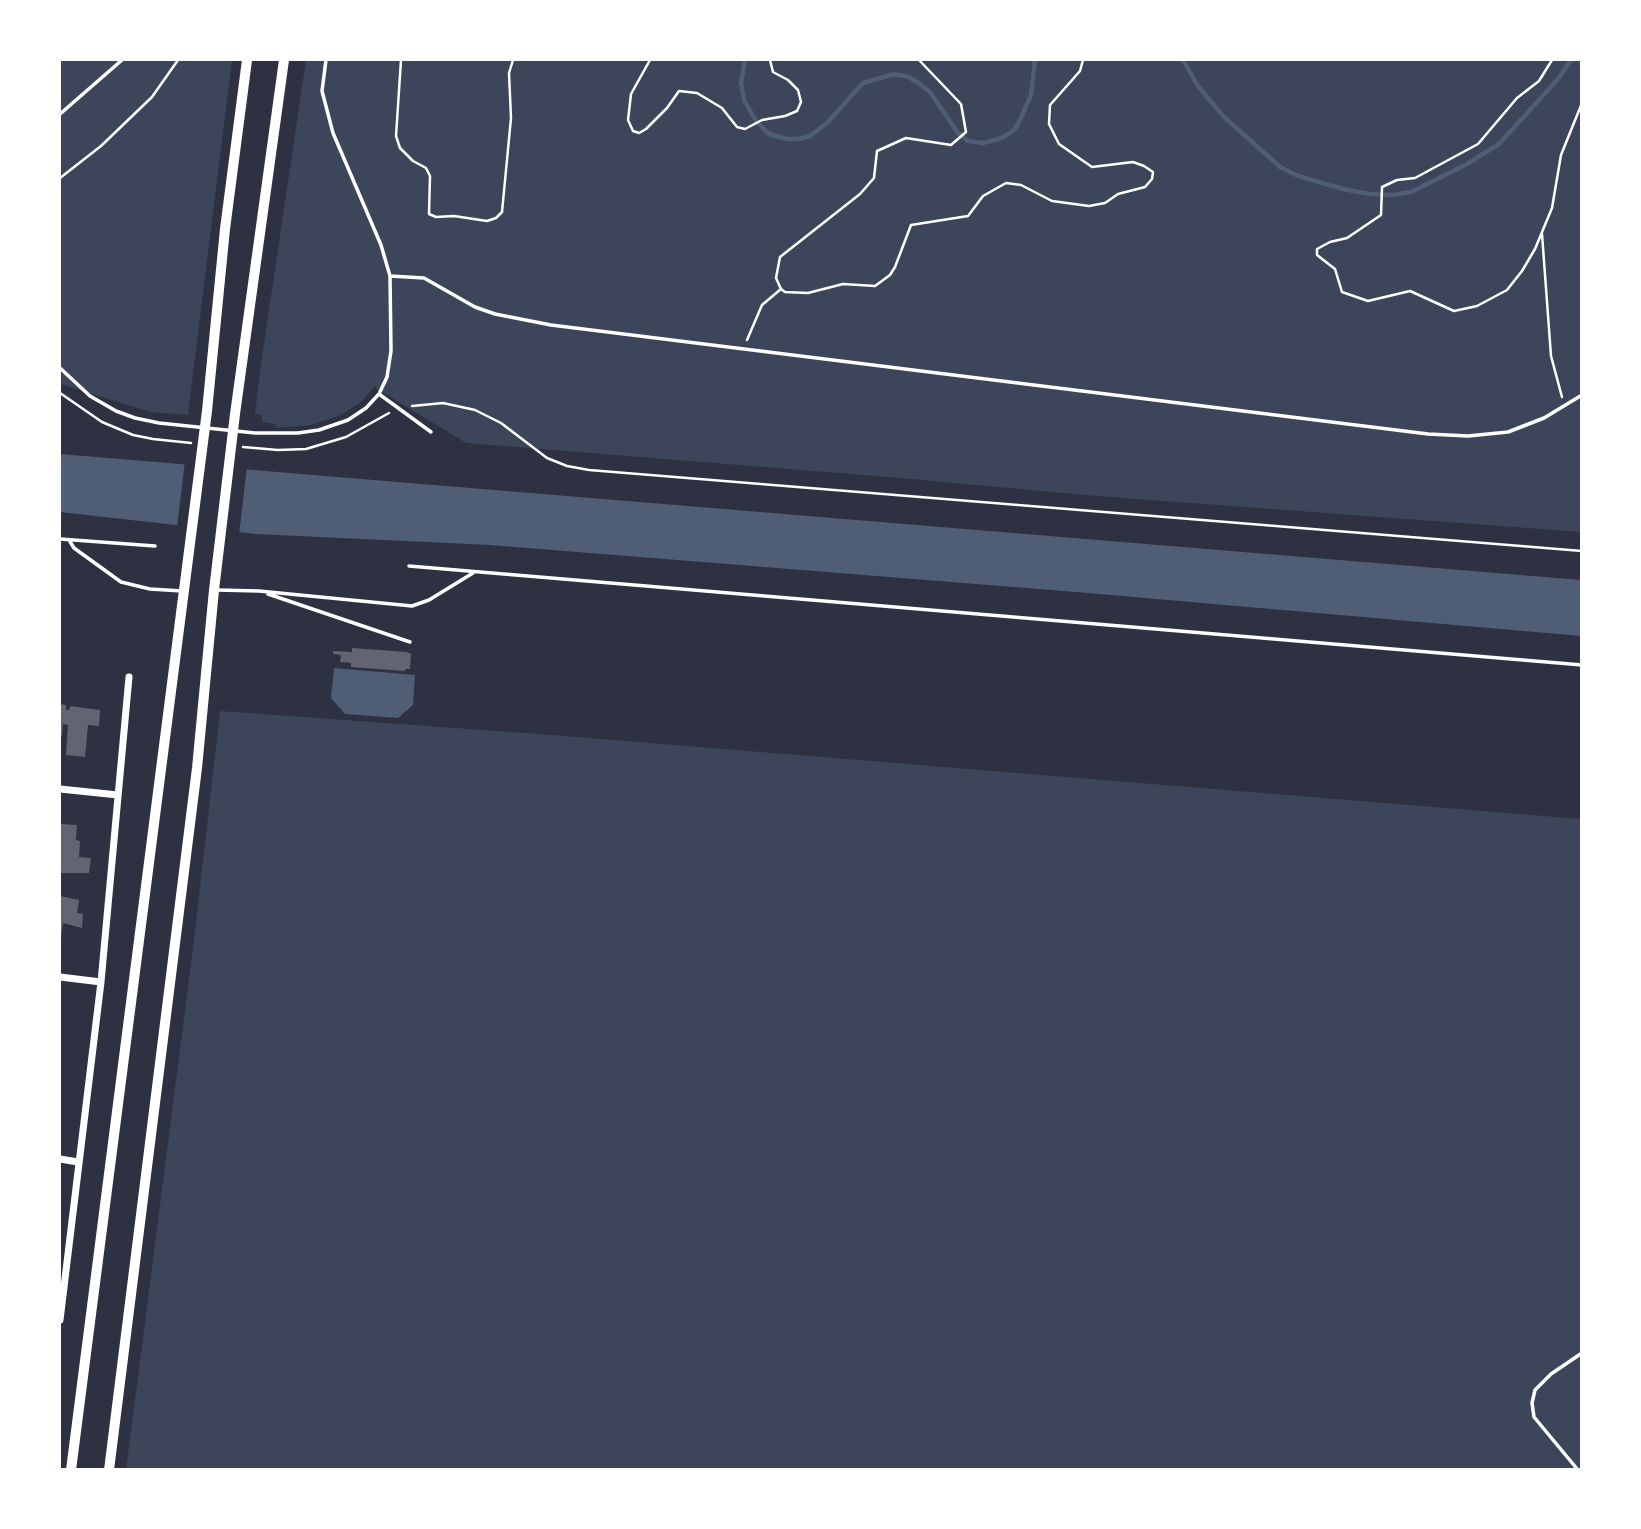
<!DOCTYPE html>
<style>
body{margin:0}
#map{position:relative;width:1641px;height:1529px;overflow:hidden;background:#2d3142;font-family:"DejaVu Sans",sans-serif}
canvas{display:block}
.frame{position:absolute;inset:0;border:61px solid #fff;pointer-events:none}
</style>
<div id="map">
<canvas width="1641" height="1529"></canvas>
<div class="frame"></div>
</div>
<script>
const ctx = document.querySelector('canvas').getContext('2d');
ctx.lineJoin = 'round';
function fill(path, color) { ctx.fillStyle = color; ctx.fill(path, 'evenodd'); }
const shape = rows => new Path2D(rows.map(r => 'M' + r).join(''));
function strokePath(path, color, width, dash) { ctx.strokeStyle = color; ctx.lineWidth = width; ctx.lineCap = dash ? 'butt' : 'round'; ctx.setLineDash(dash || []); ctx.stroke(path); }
const green = shape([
 [60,60,232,60,188,415,151,412,60,384],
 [306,60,1581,60,1581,532,1096,496,900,478,466,443,374,387,362,401,341,415,311,425,277,428,276,424,262,422,262,415,255,414,261,364],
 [220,711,553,735,1581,819,1581,1469,126,1470,194,940]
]);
const water = shape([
 [60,454,1581,580,1581,636,1076,592,490,545,256,534,60,512],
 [334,668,415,675,413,705,398,718,345,714,331,698]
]);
const pier = shape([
 [185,461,247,466,239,535,177,528]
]);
const stream = shape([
 [745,60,741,83,744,100,756,121,769,134,787,139,799,139,810,136,827,123,863,83,894,74,909,77,920,84,930,92,958,133,968,141,983,143,1002,138,1014,130,1019,122,1031,95,1035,60],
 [1183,60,1198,86,1224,117,1280,167,1298,176,1343,189,1370,194,1392,195,1411,192,1467,164,1499,144,1558,79,1571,60]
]);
const building = shape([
 [352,648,407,652,411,654,410,669,405,669,405,671,351,667,351,663,340,662,341,655,333,654,333,651,352,652],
 [60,704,66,705,66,710,69,710,70,706,100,710,99,726,88,725,85,757,66,755,68,725,63,724,62,736,60,735],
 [60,824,77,825,76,840,80,841,79,857,91,858,89,873,60,873],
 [60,896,79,900,77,913,83,914,82,928,63,923,61,938]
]);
const path = shape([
 [401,60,396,136,400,148,413,161,426,168,430,176,429,214,436,217,454,216,487,221,496,218,502,212,511,118,509,73,513,60],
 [650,60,631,94,628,120,633,131,639,133,646,129,667,108,679,91,697,93,722,108,737,127,745,129,762,120,785,116,797,111,801,102,798,90,788,80,773,72,770,60],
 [919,60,961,104,966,132,951,145,906,138,877,151,874,178,860,194,780,257,776,278,781,289,785,292,808,293,843,284,875,286,890,275,895,267,911,225,968,216,983,196,1006,183,1021,185,1052,201,1089,206,1105,203,1118,194,1145,187,1152,179,1153,172,1144,166,1133,162,1092,167,1059,144,1049,124,1050,105,1080,71,1083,60],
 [1552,60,1539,81,1517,98,1478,144,1415,178,1397,180,1382,187,1381,215,1347,238,1330,242,1317,249,1317,255,1335,269,1342,292,1368,301,1410,291,1454,311,1477,306,1507,290,1522,271,1535,249,1552,208,1561,155,1582,103],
 [60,178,101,146,152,97,178,60],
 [1542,234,1551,356,1562,397],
 [747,340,762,305,781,289],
 [60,393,102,422,133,435,153,439,191,443],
 [412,406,443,403,475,410,501,423,547,458,567,466,589,470,1582,551],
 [243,447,278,450,306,449,346,437,389,413]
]);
const service = shape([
 [60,114,122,60],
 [390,276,424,278,475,307,495,314,551,325,1428,434,1468,436,1508,432,1544,418,1582,395],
 [60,368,90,396,116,411,135,418,159,423,255,433,298,433,319,430,348,420,366,408,379,394,387,377,391,351,390,276,381,245,333,133,322,91,326,60],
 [379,394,431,432],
 [60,539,155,546],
 [69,540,74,548,121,582,150,589,182,591],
 [409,566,1582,665],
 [217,590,259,591,412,606,429,600,473,573],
 [268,594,410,642],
 [1582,1108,1582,1175],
 [1578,1470,1534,1417,1532,1403,1535,1390,1551,1374,1582,1353]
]);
const minor = shape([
 [60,789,118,795],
 [60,977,101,982],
 [60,1159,78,1162],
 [60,1320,101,982,129,677]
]);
const secondary = shape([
 [71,1470,207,411,225,229,247,60],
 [109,1470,197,768,214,590,235,414,284,60]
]);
fill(green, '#3c4559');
fill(water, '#4f5d75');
fill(pier, '#2d3142');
strokePath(stream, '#4f5d75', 4.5);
fill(building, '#626471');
strokePath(path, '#fff', 2.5);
strokePath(service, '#fff', 3.5);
strokePath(minor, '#fff', 7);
strokePath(secondary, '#fff', 10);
</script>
